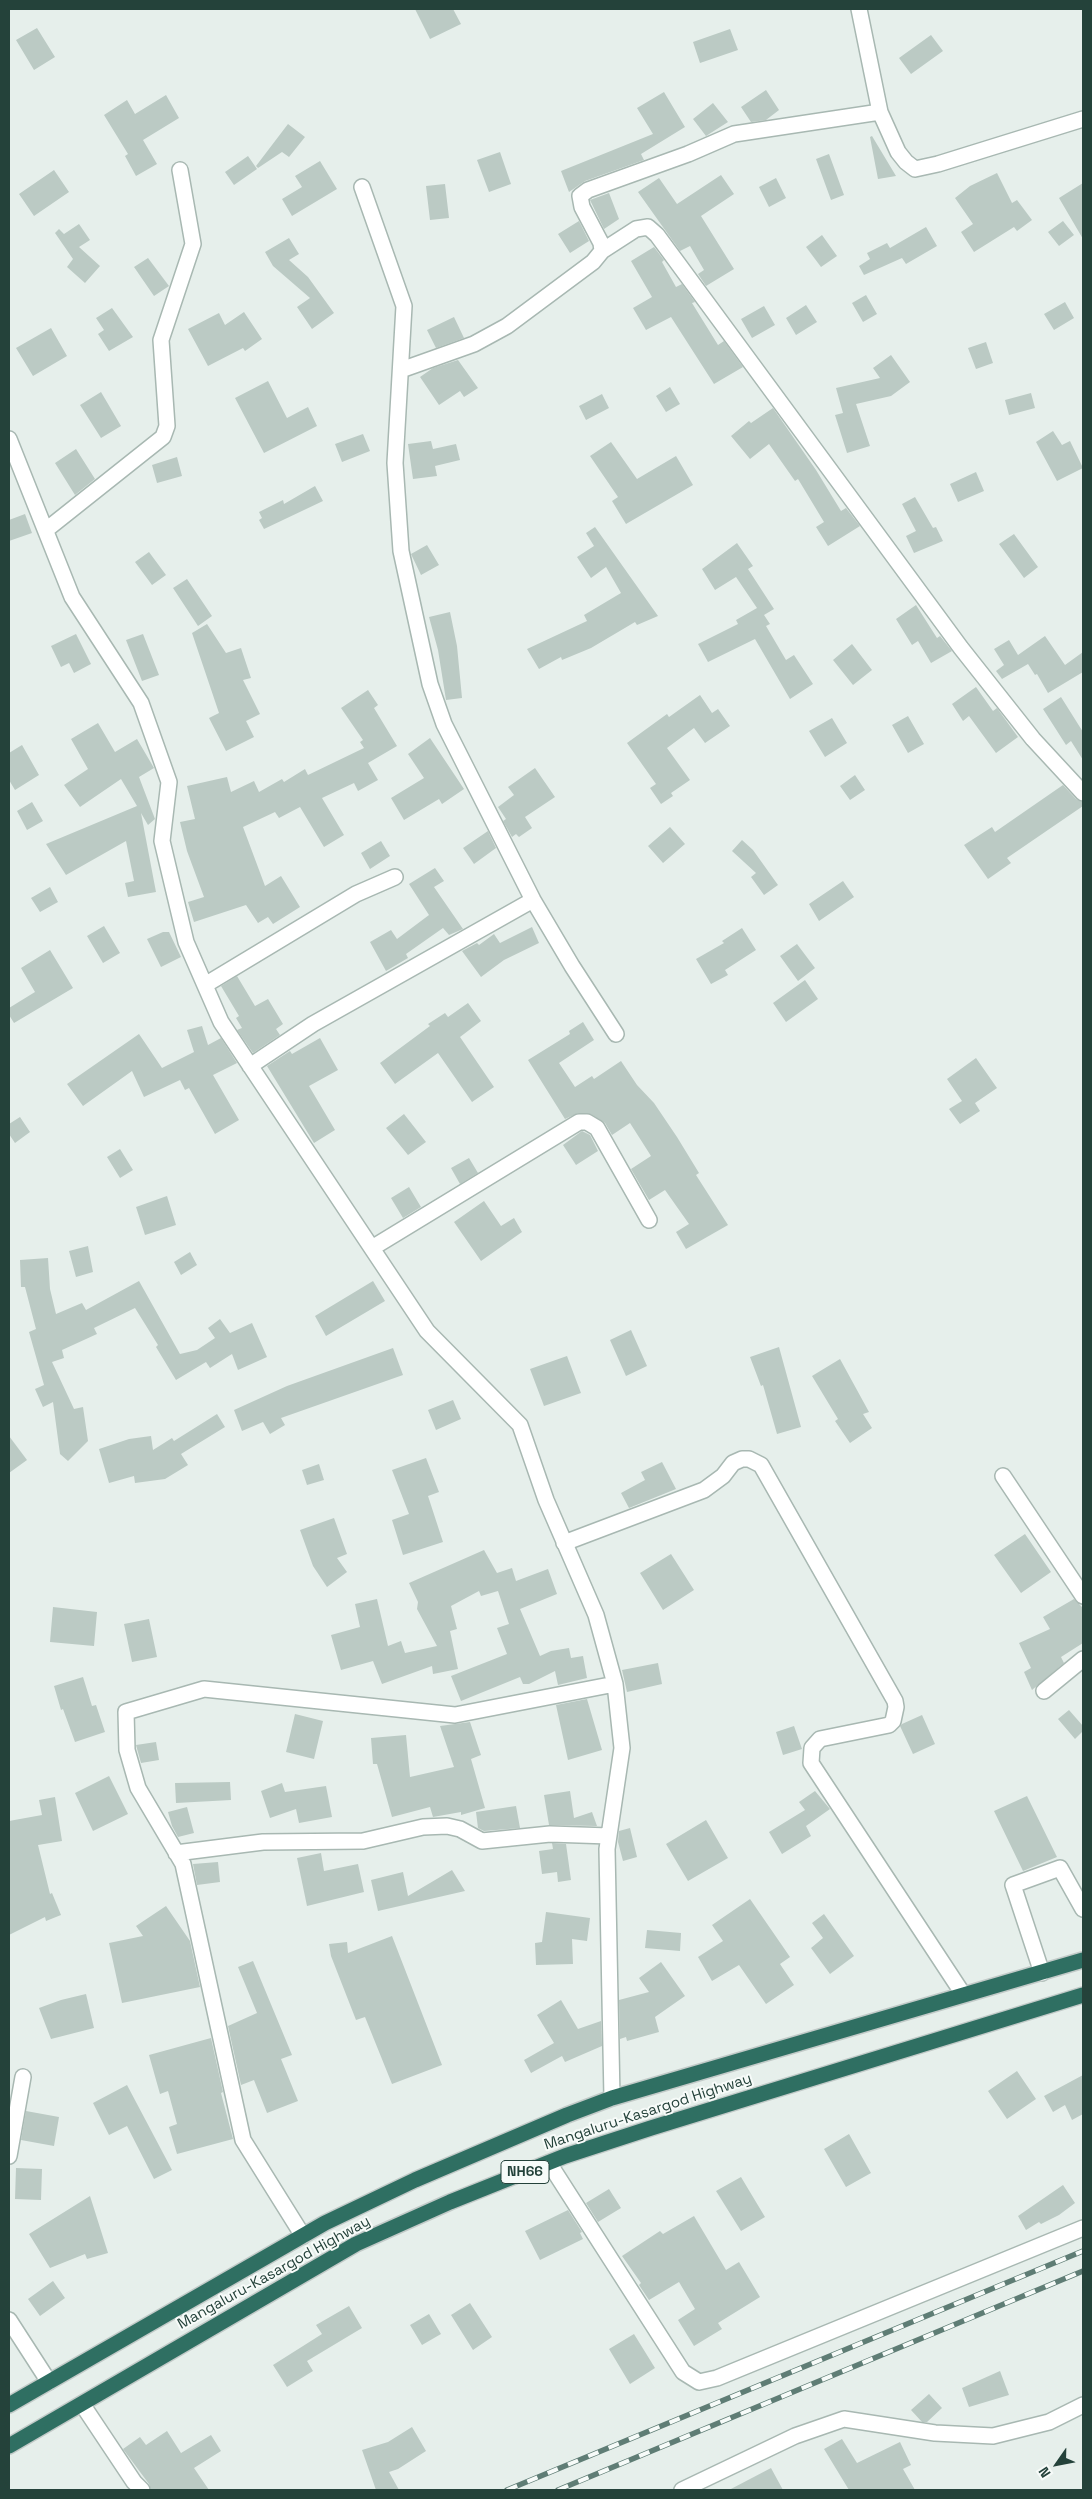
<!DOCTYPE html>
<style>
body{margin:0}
#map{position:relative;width:1092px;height:2499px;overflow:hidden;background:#e6efeb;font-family:"Space Grotesk",sans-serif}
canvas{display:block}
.frame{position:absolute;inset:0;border:10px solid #24423a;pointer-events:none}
.north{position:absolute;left:1032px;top:2439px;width:50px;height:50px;-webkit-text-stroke:4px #f7fbf9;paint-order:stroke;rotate:237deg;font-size:14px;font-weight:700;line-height:20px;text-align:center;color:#24423a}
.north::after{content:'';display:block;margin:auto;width:18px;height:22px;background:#24423a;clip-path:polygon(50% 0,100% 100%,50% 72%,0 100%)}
</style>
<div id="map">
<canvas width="1092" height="2499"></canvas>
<div class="frame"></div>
<div class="north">N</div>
</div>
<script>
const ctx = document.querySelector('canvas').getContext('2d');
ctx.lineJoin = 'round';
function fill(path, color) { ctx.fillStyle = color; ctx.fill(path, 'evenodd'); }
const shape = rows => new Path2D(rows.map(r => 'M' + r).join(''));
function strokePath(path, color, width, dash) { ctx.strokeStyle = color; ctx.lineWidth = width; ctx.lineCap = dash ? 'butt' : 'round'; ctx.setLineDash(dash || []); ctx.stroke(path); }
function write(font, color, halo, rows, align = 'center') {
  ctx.font = font + ' "Space Grotesk",sans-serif'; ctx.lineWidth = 4; ctx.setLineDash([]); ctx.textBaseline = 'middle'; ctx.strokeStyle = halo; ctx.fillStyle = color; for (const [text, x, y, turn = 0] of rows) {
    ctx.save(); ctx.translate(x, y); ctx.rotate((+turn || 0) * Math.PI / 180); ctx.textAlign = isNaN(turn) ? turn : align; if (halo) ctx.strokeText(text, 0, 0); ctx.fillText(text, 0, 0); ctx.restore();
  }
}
const building = shape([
 [415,9,453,9,461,24,430,39],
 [37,28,55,57,34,70,16,40],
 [730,29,738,50,700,63,693,42],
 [931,35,943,51,911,74,899,58],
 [766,90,779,110,766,120,751,122,741,107],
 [664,92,685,127,641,154,644,160,585,181,569,192,561,171,653,134,637,108],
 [166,95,179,118,143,140,157,164,136,176,125,156,128,154,104,115,127,100,135,114],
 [713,103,728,122,706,136,693,119],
 [288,124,305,137,289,157,282,152,258,168,256,166],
 [872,136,896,176,878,179,870,137],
 [500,152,511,184,489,192,477,160],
 [829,154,844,195,831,200,816,159],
 [248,156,257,169,234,185,225,172],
 [320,161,337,189,292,216,282,199,302,187,295,176],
 [54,170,69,192,34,216,19,194],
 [997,173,1012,203,1017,200,1032,220,1017,231,1014,227,974,252,961,232,973,224,955,198,970,186],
 [721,175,734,194,701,216,734,269,706,286,698,274,704,270,690,246,680,251,638,192,659,178,677,204],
 [776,178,786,198,769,207,759,187],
 [1083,183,1083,239,1059,198],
 [445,184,449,218,430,220,426,186],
 [609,193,619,219,604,229,590,200],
 [579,221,589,241,570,253,558,234],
 [1063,221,1074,235,1059,246,1048,232],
 [79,224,90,240,79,247,100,266,85,283,67,267,73,259,55,233,59,229,64,234],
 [926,227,937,246,906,264,902,258,864,275,859,266,870,259,867,253,887,243,890,248],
 [822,235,837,256,821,267,806,247],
 [289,238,299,254,289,260,308,277,334,313,312,329,297,307,310,298,273,266,265,252],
 [654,247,664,260,662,262,676,287,682,284,695,302,692,303,718,345,724,341,743,367,714,384,671,317,646,330,633,308,652,297,631,261],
 [148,258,169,286,154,296,134,267],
 [866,295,877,314,863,322,852,303],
 [1065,302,1074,318,1054,330,1044,314],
 [806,305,817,322,796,335,786,318],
 [764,306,775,325,752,338,741,319],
 [112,308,133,337,109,351,98,334,104,330,96,318],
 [244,312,262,339,245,351,243,348,208,366,188,329,219,313,225,325],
 [454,317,464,338,436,348,427,330],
 [51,328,67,356,33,376,16,348],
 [986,342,993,363,976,369,968,348],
 [891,355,910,382,891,396,856,404,870,446,847,453,835,415,843,413,836,388,880,378,873,368],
 [458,360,478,388,464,397,460,391,439,405,420,377,433,368],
 [268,381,287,418,308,407,317,426,264,453,235,398],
 [670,387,680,404,666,412,656,396],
 [101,392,121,426,101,438,80,405],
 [1031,393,1035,408,1009,415,1005,400],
 [602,394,609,408,586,420,579,406],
 [773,408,816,470,841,511,846,508,860,526,828,546,816,527,824,522,798,479,795,481,769,444,750,459,731,436,749,421,751,423],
 [1053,431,1062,445,1070,441,1083,468,1057,481,1036,442],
 [363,434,370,451,342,462,335,444],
 [431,441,433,449,456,444,460,460,435,466,437,476,413,479,408,444],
 [611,442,637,479,676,456,693,485,626,524,612,501,618,497,590,456],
 [76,449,95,479,75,495,55,463],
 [177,457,182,476,157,483,152,465],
 [976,472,984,491,958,502,950,484],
 [315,486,323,501,264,529,259,520,262,518,259,512,283,500,284,504],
 [915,497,933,528,936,527,943,541,914,553,906,536,916,531,902,504],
 [25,514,32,533,9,541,9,520],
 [595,527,658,616,637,625,635,622,591,648,562,660,561,657,539,669,527,649,587,621,584,615,621,593,606,567,591,578,577,557,594,546,586,533],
 [1014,534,1038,567,1024,578,999,544],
 [737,543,753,566,748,569,774,609,764,615,770,624,766,626,786,660,794,655,813,684,790,699,755,639,708,662,698,644,738,624,736,620,757,608,736,577,715,590,702,569],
 [427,545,439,565,421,575,411,554],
 [149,552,166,575,152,585,135,562],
 [187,579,212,616,198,626,173,588],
 [916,605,937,638,940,636,952,651,931,663,918,641,912,645,896,619],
 [450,612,457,646,462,698,446,700,438,650,429,617],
 [207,624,226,653,241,648,251,678,243,680,260,714,246,721,254,737,226,751,209,718,219,713,192,633],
 [76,634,91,664,74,673,69,663,61,667,51,646],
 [143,634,159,675,142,681,126,640],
 [1045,636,1065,665,1083,652,1083,672,1048,693,1037,674,1035,675,1028,664,1002,679,996,671,1004,665,994,649,1009,640,1018,655],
 [852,644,872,670,853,685,833,660],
 [976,687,993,711,997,708,1018,737,996,753,969,716,963,721,952,704],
 [368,690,378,705,374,708,397,746,368,763,378,780,358,791,354,783,322,798,344,835,324,847,300,807,279,818,275,812,243,827,265,886,281,876,300,907,273,924,268,917,258,923,246,905,194,922,188,902,204,897,187,851,180,822,195,819,187,786,227,777,231,792,254,781,259,792,282,779,284,782,305,769,308,775,364,748,360,742,363,740,341,708],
 [700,695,712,713,718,709,730,726,705,743,694,728,667,748,690,780,671,793,673,796,661,804,650,788,656,784,627,743,667,714,669,717],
 [1061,697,1083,732,1083,760,1071,741,1066,745,1043,709],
 [908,716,924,744,908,753,892,725],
 [832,718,847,743,825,757,809,731],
 [98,723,115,752,137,739,154,768,139,777,155,819,148,825,141,813,156,892,128,897,125,883,134,881,126,841,66,875,46,844,137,806,121,779,80,807,64,785,88,769,71,739],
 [430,738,464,789,442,804,439,799,404,820,391,798,424,778,408,754],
 [22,745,39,775,15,790,9,780,9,753],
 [535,768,555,797,525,817,532,828,519,837,516,834,512,837,503,821,506,819,498,807,514,795,508,787],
 [855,775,865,790,850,800,840,786],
 [1063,785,1076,799,1083,802,1083,806,1007,858,1011,863,988,879,964,845,992,827,995,832],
 [32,802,43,821,27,830,17,811],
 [670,827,685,844,663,863,648,846],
 [488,831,496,848,474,864,463,848],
 [742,840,753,850,778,885,764,895,751,877,756,873,732,851],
 [381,841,390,856,370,869,361,853],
 [435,868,444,881,434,887,463,929,449,935,443,928,406,954,408,958,386,971,370,942,391,930,397,939,429,915,409,884],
 [843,881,854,897,819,921,809,904],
 [50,887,58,902,40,912,31,898],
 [104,926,120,953,103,963,87,936],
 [532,927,539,943,504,960,481,977,462,951,477,943,479,945,494,934,500,943],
 [742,928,756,950,725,970,728,975,711,984,696,959,724,943,722,941],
 [163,932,169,932,181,957,161,967,147,939],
 [797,944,815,968,798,981,780,956],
 [50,950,73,988,14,1023,9,1015,9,1008,35,992,21,968],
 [237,976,255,1006,268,999,283,1024,276,1029,280,1035,253,1053,237,1030,242,1028,236,1018,239,1016,221,986],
 [805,980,818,999,786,1022,773,1003],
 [468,1003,481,1021,460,1037,494,1087,472,1102,438,1053,395,1084,380,1063,430,1026,428,1024,445,1013,448,1017],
 [583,1022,594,1040,559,1063,575,1087,592,1076,594,1079,621,1061,637,1085,654,1103,677,1137,699,1173,696,1175,728,1225,686,1249,676,1232,689,1224,665,1190,649,1200,631,1169,651,1156,630,1123,612,1135,605,1123,591,1114,578,1113,565,1119,528,1060,570,1034,569,1031],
 [202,1026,208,1045,221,1038,237,1063,213,1075,239,1120,215,1134,189,1088,185,1090,180,1080,144,1097,132,1071,83,1106,67,1084,139,1034,162,1068,194,1052,187,1030],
 [320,1038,338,1070,309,1086,335,1130,314,1143,267,1066,290,1051,292,1054],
 [976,1058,997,1088,975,1103,980,1111,960,1124,949,1109,962,1101,947,1079],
 [404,1114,426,1142,408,1155,386,1128],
 [20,1117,30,1132,15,1143,9,1134,9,1124],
 [582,1131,590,1135,598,1151,576,1165,563,1145],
 [120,1149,133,1170,120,1178,107,1157],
 [469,1158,478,1173,460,1184,451,1168],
 [409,1187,421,1207,403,1218,391,1198],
 [167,1196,176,1225,145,1235,136,1207],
 [484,1201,501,1226,514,1218,522,1232,481,1261,454,1222],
 [88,1246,93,1272,76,1277,69,1251],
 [190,1252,197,1265,181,1275,174,1262],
 [48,1258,50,1289,56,1314,82,1303,86,1310,139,1281,180,1354,197,1350,215,1338,208,1328,220,1319,230,1333,252,1323,267,1357,238,1370,232,1354,210,1368,206,1362,176,1380,156,1347,158,1345,135,1308,94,1328,97,1334,62,1350,64,1358,52,1362,74,1409,83,1407,88,1441,68,1461,60,1454,53,1402,43,1407,35,1389,44,1385,29,1332,36,1329,25,1287,21,1287,20,1260],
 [373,1281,385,1301,326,1336,315,1316],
 [631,1330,647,1366,626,1376,610,1340],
 [779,1347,801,1427,777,1434,763,1385,761,1386,750,1357],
 [393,1348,403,1375,281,1418,285,1425,270,1434,263,1422,242,1431,234,1410,287,1386],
 [567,1356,581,1393,544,1406,530,1369],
 [840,1359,869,1412,863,1414,872,1428,850,1443,835,1421,838,1419,812,1376],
 [453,1400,461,1419,436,1430,428,1410],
 [217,1414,225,1427,181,1454,188,1465,165,1479,135,1483,134,1476,109,1483,99,1449,129,1439,151,1436,153,1450,172,1438,174,1441],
 [9,1436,27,1460,9,1473],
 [426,1458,439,1492,428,1496,443,1542,403,1555,392,1520,409,1514,392,1470],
 [662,1462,676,1489,629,1508,621,1493,645,1480,641,1472],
 [319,1464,324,1480,307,1485,302,1470],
 [334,1518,347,1554,337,1558,347,1572,327,1587,313,1566,300,1530],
 [1025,1534,1051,1572,1021,1593,994,1555],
 [484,1550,497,1573,512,1568,516,1581,548,1569,557,1594,520,1609,540,1656,551,1651,569,1648,571,1658,583,1656,587,1678,558,1685,555,1671,529,1684,523,1684,520,1677,461,1701,451,1676,507,1654,497,1628,509,1624,498,1591,481,1596,479,1591,451,1606,457,1629,450,1631,458,1669,433,1674,432,1666,382,1684,373,1661,341,1670,331,1635,360,1627,355,1604,377,1599,388,1646,401,1641,405,1653,437,1646,417,1609,418,1602,409,1583],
 [671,1554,694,1590,663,1610,640,1573],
 [1074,1599,1083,1608,1083,1643,1061,1657,1064,1663,1032,1690,1024,1672,1031,1668,1019,1643,1050,1629,1043,1617],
 [53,1607,97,1612,94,1646,50,1642],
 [149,1619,157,1657,132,1662,124,1624],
 [658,1663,662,1684,627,1692,622,1670],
 [83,1677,92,1706,96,1705,105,1732,75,1742,63,1709,61,1710,54,1686],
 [587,1699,602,1750,568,1760,556,1705],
 [1069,1710,1083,1726,1083,1731,1075,1739,1058,1719],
 [295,1714,323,1721,314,1759,286,1752],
 [922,1715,935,1744,913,1754,900,1726,902,1724],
 [470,1722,481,1755,471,1759,485,1808,461,1815,461,1812,433,1817,430,1807,392,1817,377,1764,373,1764,371,1738,406,1735,410,1777,454,1767,440,1726],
 [794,1726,802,1749,783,1755,776,1732],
 [156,1742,159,1760,141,1763,136,1745],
 [109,1776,128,1814,93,1831,75,1793],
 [230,1782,231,1800,176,1803,175,1783],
 [282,1783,285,1792,326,1786,332,1817,299,1823,296,1809,270,1818,261,1791],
 [570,1791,574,1818,592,1812,597,1826,549,1825,544,1795],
 [815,1791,830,1809,806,1826,811,1836,782,1854,769,1832,805,1810,799,1802],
 [1027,1796,1057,1857,1023,1871,994,1811],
 [55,1797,62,1841,38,1845,50,1894,52,1893,61,1915,46,1921,45,1917,9,1935,9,1821,42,1815,39,1800],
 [516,1806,520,1828,484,1831,478,1828,476,1812],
 [187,1807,194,1833,178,1837,172,1826,168,1812],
 [706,1820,728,1858,688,1881,666,1844],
 [630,1828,637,1857,623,1861,618,1842,619,1831],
 [552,1843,566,1844,571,1880,558,1882,557,1872,542,1874,539,1851,553,1849],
 [321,1853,324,1871,358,1864,364,1892,307,1906,297,1858],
 [218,1862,220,1882,197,1885,193,1864],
 [452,1870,465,1891,378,1911,371,1880,403,1872,408,1896],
 [750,1899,790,1957,780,1964,794,1985,766,2004,739,1965,712,1981,698,1957,723,1941,712,1925],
 [166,1906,190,1941,200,1987,122,2003,109,1943,143,1936,136,1926],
 [546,1912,590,1918,587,1941,572,1939,573,1964,536,1965,535,1943,542,1942],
 [824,1914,854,1956,830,1974,811,1948,823,1938,812,1923],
 [647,1930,681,1933,680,1951,645,1948],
 [392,1936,442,2065,392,2084,365,2017,356,2020,331,1956,329,1944,347,1942,348,1953],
 [253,1961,292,2055,281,2059,298,2101,267,2113,254,2080,241,2085,228,2026,257,2013,238,1967],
 [661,1962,685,1996,655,2017,659,2032,627,2041,626,2037,620,2039,619,2000,649,1992,639,1978],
 [86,1994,94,2028,51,2039,39,2008,61,2000],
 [561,2000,578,2029,601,2021,602,2046,565,2062,562,2056,531,2073,524,2060,554,2043,537,2015],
 [211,2038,223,2092,221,2093,233,2139,177,2154,169,2127,177,2124,168,2091,160,2094,149,2055],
 [1017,2071,1036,2099,1007,2119,988,2091],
 [1083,2075,1083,2114,1072,2120,1065,2105,1053,2112,1044,2096],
 [127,2085,172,2170,154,2179,127,2126,109,2135,93,2103],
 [26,2111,59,2117,54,2146,21,2140],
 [849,2134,871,2173,846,2187,824,2149],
 [16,2168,42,2169,41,2200,15,2199],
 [741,2177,765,2217,741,2231,716,2191],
 [1063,2185,1075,2203,1059,2215,1041,2224,1039,2222,1026,2230,1018,2216],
 [609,2189,621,2208,598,2222,586,2203],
 [90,2196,108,2253,87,2259,85,2254,50,2268,29,2234],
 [568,2210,582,2232,580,2233,583,2239,540,2260,525,2231],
 [694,2216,726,2270,739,2262,760,2297,718,2323,722,2329,694,2346,678,2320,695,2309,679,2282,649,2300,639,2285,641,2283,622,2256,660,2231,663,2234],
 [53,2281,65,2298,40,2316,28,2299],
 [470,2303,492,2337,473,2350,451,2315],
 [349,2306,362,2328,307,2361,313,2371,287,2387,273,2365,322,2334,316,2325],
 [429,2314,441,2334,422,2345,410,2325],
 [634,2334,655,2368,630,2384,609,2349],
 [1000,2371,1009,2395,969,2407,962,2388],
 [929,2394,942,2408,927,2422,922,2422,911,2410],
 [412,2427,426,2451,398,2469,389,2472,399,2490,376,2490,362,2450,388,2442],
 [167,2431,181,2453,211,2435,221,2451,194,2468,209,2490,151,2490,149,2484,123,2449,140,2437,146,2445],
 [842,2439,857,2463,900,2442,911,2465,903,2469,915,2490,849,2490,824,2449],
 [771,2468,783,2490,729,2490]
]);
const minor = shape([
 [859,9,880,112,898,152,906,162,915,169,938,164,1083,119],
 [362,187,404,306,395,463,401,551,430,684,444,724,533,900,572,966,616,1034],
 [602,251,636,229,648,227,657,235,961,648,1033,739,1083,793],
 [401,370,474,344,507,326,593,262,602,251,601,243,582,207,580,196,588,190,688,154,734,134,880,112],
 [9,439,72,597,141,703,169,782,162,841,186,942,221,1022,427,1331,520,1425,546,1500,596,1615,615,1684,622,1748,607,1849,612,2098],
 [46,530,163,437,167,426,161,340,193,244,180,170],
 [205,985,356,894,395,877],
 [250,1066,313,1024,533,900],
 [372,1248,579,1122,587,1122,597,1128,649,1220],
 [1003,1476,1083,1596],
 [564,1543,704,1490,723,1476,733,1463,742,1459,749,1459,761,1465,895,1701,896,1707,893,1721,889,1725,820,1739,812,1748,811,1763,963,1994],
 [1044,1691,1083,1659],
 [176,1853,263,1842,363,1841,423,1827,447,1826,460,1829,482,1841,550,1834,609,1836],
 [1042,1973,1013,1885,1060,1868,1083,1909],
 [9,2156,23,2077],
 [549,2163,683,2372,699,2382,717,2378,1083,2228],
 [303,2236,243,2140,183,1864,138,1788,127,1750,126,1712,204,1689,455,1715,615,1684],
 [9,2320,49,2382],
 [82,2404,134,2482,142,2490],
 [682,2490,795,2436,844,2419,935,2433,993,2436,1049,2422,1083,2405]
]);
const highway = shape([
 [9,2405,325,2223,415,2180,567,2115,612,2098,1083,1960],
 [9,2446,356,2244,450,2202,565,2156,651,2128,1083,1995]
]);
const rail = shape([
 [507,2490,1083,2251],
 [558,2490,1083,2271]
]);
const shields = [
 [525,2172,48]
];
const shieldNames = [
 ["NH66",525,2172]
];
const streetNames = [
 ["Mangaluru-Kasargod Highway",648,2112,-18],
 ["Mangaluru-Kasargod Highway",274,2273,-29]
];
fill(building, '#bbcac4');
strokePath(minor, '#a8b8b2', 18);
strokePath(highway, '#c2cac8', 18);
strokePath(minor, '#fff', 15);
strokePath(highway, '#2f6f62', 15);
strokePath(rail, '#5f7d75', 5.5);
strokePath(rail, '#f7fbf9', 4, [11]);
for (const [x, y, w] of shields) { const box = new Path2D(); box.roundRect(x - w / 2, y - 11.5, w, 23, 4); ctx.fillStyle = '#f7fbf9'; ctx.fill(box); strokePath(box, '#24423a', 1); }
write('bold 14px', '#24423a', null, shieldNames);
write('15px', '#24423a', '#f7fbf9', streetNames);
</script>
